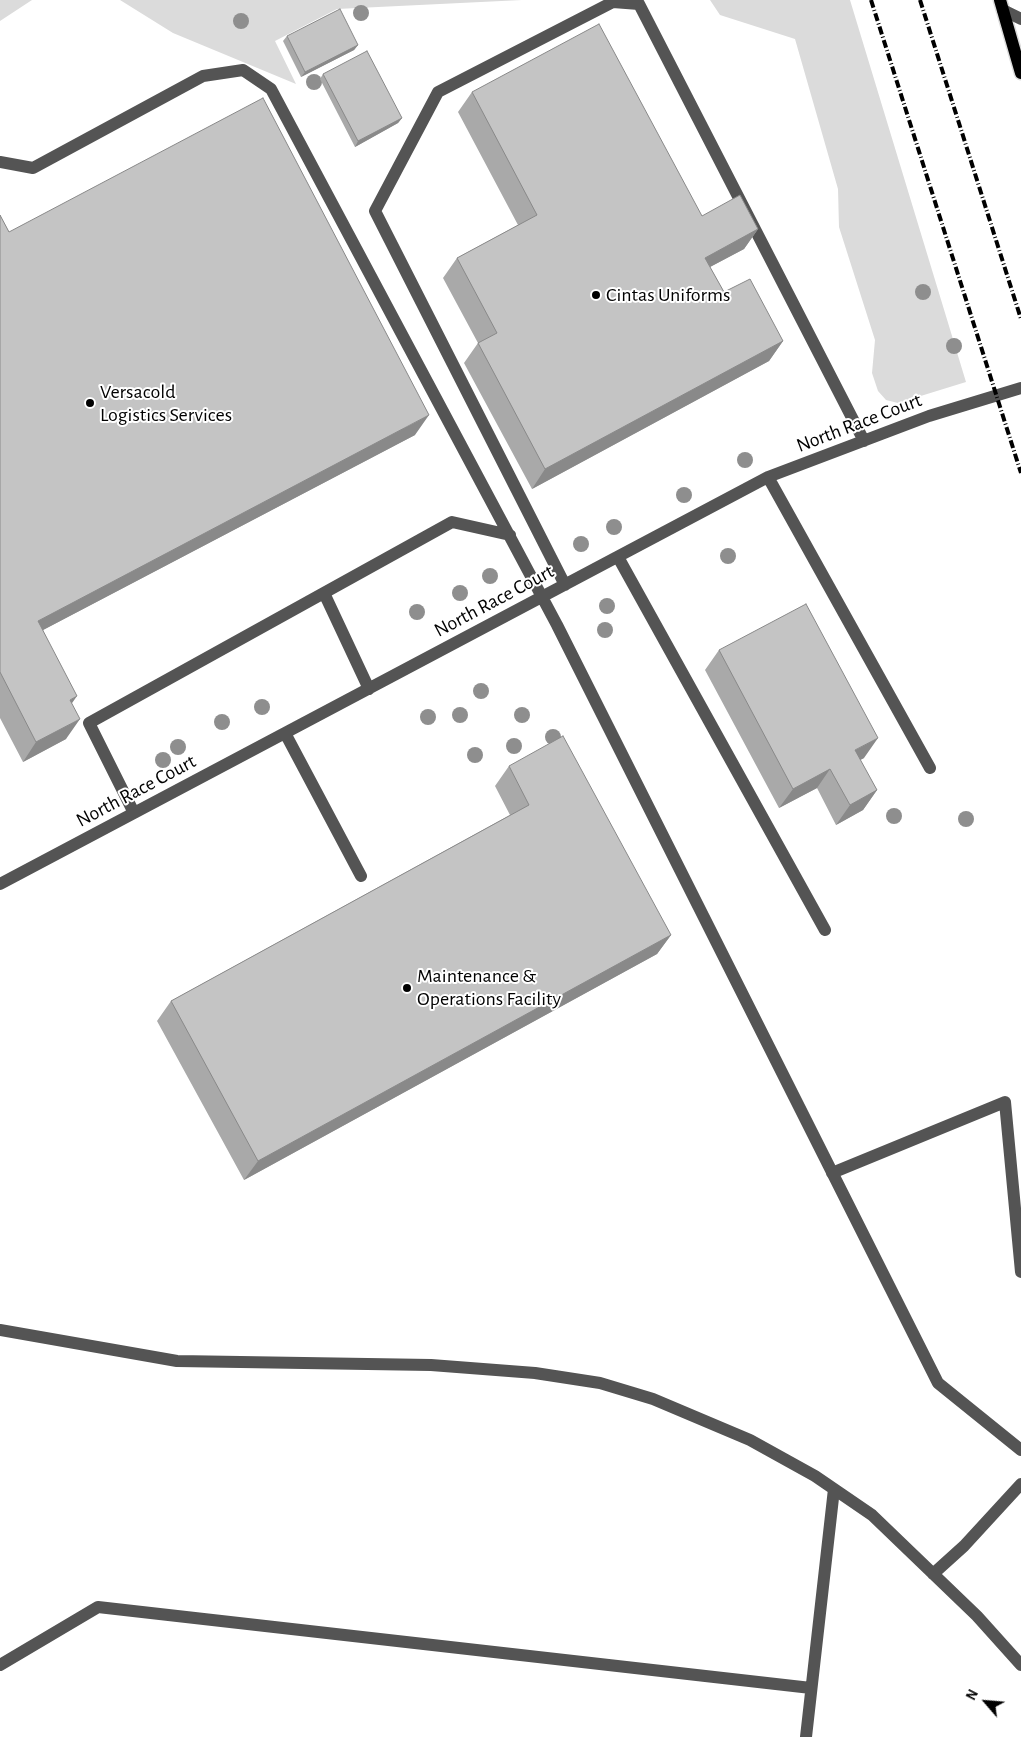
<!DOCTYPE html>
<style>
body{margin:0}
#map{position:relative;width:1021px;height:1737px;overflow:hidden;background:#fff;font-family:"Alegreya Sans",sans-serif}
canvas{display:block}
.north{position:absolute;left:961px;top:1677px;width:50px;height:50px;-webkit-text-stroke:4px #fff;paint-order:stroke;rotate:297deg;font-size:14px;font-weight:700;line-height:20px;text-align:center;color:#000}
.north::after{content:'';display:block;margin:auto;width:18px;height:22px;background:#000;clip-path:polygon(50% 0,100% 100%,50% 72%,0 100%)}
</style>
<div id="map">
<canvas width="1021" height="1737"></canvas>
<div class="north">N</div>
</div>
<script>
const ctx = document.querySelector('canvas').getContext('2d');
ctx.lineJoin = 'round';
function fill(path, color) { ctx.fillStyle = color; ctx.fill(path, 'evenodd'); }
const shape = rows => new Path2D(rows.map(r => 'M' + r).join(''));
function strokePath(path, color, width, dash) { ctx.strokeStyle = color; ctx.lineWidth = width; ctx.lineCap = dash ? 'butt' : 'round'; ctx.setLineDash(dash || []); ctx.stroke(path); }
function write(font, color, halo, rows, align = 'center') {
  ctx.font = font + ' "Alegreya Sans",sans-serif'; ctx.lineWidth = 4; ctx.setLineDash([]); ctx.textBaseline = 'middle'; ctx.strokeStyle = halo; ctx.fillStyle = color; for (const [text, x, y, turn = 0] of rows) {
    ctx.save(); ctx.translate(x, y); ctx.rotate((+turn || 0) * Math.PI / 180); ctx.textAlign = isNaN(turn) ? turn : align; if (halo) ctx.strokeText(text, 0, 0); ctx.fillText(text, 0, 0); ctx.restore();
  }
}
const green = shape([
 [0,0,32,0,0,21],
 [120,0,522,0,337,9,275,41,296,84,173,33],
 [710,0,850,0,966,382,898,403,886,400,878,391,872,373,875,340,839,227,838,189,795,39,720,15]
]);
const minor = shape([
 [1003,10,1021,19],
 [0,162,33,168,203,76,243,70,271,89,557,625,938,1383,1021,1450],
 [768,477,930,768],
 [618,557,825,930],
 [565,585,375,211,438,92,613,2,639,4,864,441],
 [324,593,369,689],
 [285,733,361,876],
 [134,813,89,723,452,522,510,535],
 [0,884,768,477,929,416,1021,388],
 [832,1173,1005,1102,1021,1272],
 [0,1330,177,1361,431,1365,535,1373,600,1383,653,1399,750,1440,815,1476,872,1515,977,1616,1021,1665],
 [933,1574,964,1546,1021,1484],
 [0,1665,98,1607,811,1688],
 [806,1737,834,1489]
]);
const major = shape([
 [1000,0,1021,73]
]);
const rail = shape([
 [871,0,1021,473],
 [920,0,1021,319]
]);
const trees = [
 [361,13],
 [241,21],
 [314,82],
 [923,292],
 [954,346],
 [745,460],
 [684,495],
 [614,527],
 [581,544],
 [728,556],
 [490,576],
 [460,593],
 [607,606],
 [417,612],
 [605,630],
 [481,691],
 [262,707],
 [460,715],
 [522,715],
 [428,717],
 [222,722],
 [553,737],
 [514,746],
 [178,747],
 [475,755],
 [163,760],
 [894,816],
 [966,819]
];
const wall = shape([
 [287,36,358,45,354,50,301,77,283,41],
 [323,74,402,118,398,123,355,147,320,79],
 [472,92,702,216,758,229,744,249,710,267,724,292,783,341,769,361,532,489,464,363,478,343,443,278,457,258,518,225,458,112],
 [0,215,9,232,415,435,43,630,72,704,66,739,23,762,0,718],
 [719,650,864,758,860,760,877,790,863,810,836,825,817,788,779,808,705,670],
 [509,766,671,935,657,954,244,1180,157,1021,171,1001,510,815,495,786]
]);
const shadedWall = shape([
 [358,45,354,50,301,77,305,72],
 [402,118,398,123,355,147,358,141],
 [758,229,744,249,691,277,705,258],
 [783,341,769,361,532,489,545,469],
 [429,415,415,435,24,640,38,621],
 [77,696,63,716,70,700],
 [80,719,66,739,23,762,36,742],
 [878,738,864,758,841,770,855,750],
 [830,769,817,788,779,808,793,789],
 [877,790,863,810,836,825,850,805],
 [671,935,657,954,244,1180,258,1161]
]);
const building = shape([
 [340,9,358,45,305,72,287,36,340,9],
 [599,24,702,216,740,195,758,229,705,258,724,292,750,279,783,341,545,469,478,343,497,333,457,258,537,215,472,92,599,24],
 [367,51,402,118,358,141,323,74,367,51],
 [263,98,429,415,38,621,77,696,70,700,80,719,36,742,0,672,0,215,9,232,263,98],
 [806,604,878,738,855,750,877,790,850,805,830,769,793,789,719,650,806,604],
 [563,736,671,935,258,1161,171,1001,529,805,509,766,563,736]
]);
const markers = [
 [596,295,5,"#000"],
 [90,403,5,"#000"],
 [407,988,5,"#000"]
];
const poiNames = [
 ["Cintas Uniforms",606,295],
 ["Versacold",100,392],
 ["Logistics Services",100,415],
 ["Maintenance &",417,976],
 ["Operations Facility",417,999]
];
const streetNames = [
 ["North Race Court",859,423,-21],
 ["North Race Court",494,601,-28],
 ["North Race Court",136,791,-28]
];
fill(green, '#dbdbdb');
strokePath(major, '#dbdbdb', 15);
strokePath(minor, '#545454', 12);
strokePath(major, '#000', 12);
strokePath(rail, '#000', 4, [8, 2.5, 1, 2.5]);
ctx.fillStyle = '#8e8e8e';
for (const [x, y] of trees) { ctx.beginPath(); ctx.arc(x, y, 8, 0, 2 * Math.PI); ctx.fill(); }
fill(wall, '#a9a9a9');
fill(shadedWall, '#898989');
fill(building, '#c4c4c4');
strokePath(building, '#898989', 1);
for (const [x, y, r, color] of markers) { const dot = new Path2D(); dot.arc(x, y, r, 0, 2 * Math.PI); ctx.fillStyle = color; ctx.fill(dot); strokePath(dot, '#fff', 2); }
write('20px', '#000', '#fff', poiNames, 'left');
write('20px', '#000', '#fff', streetNames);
</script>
